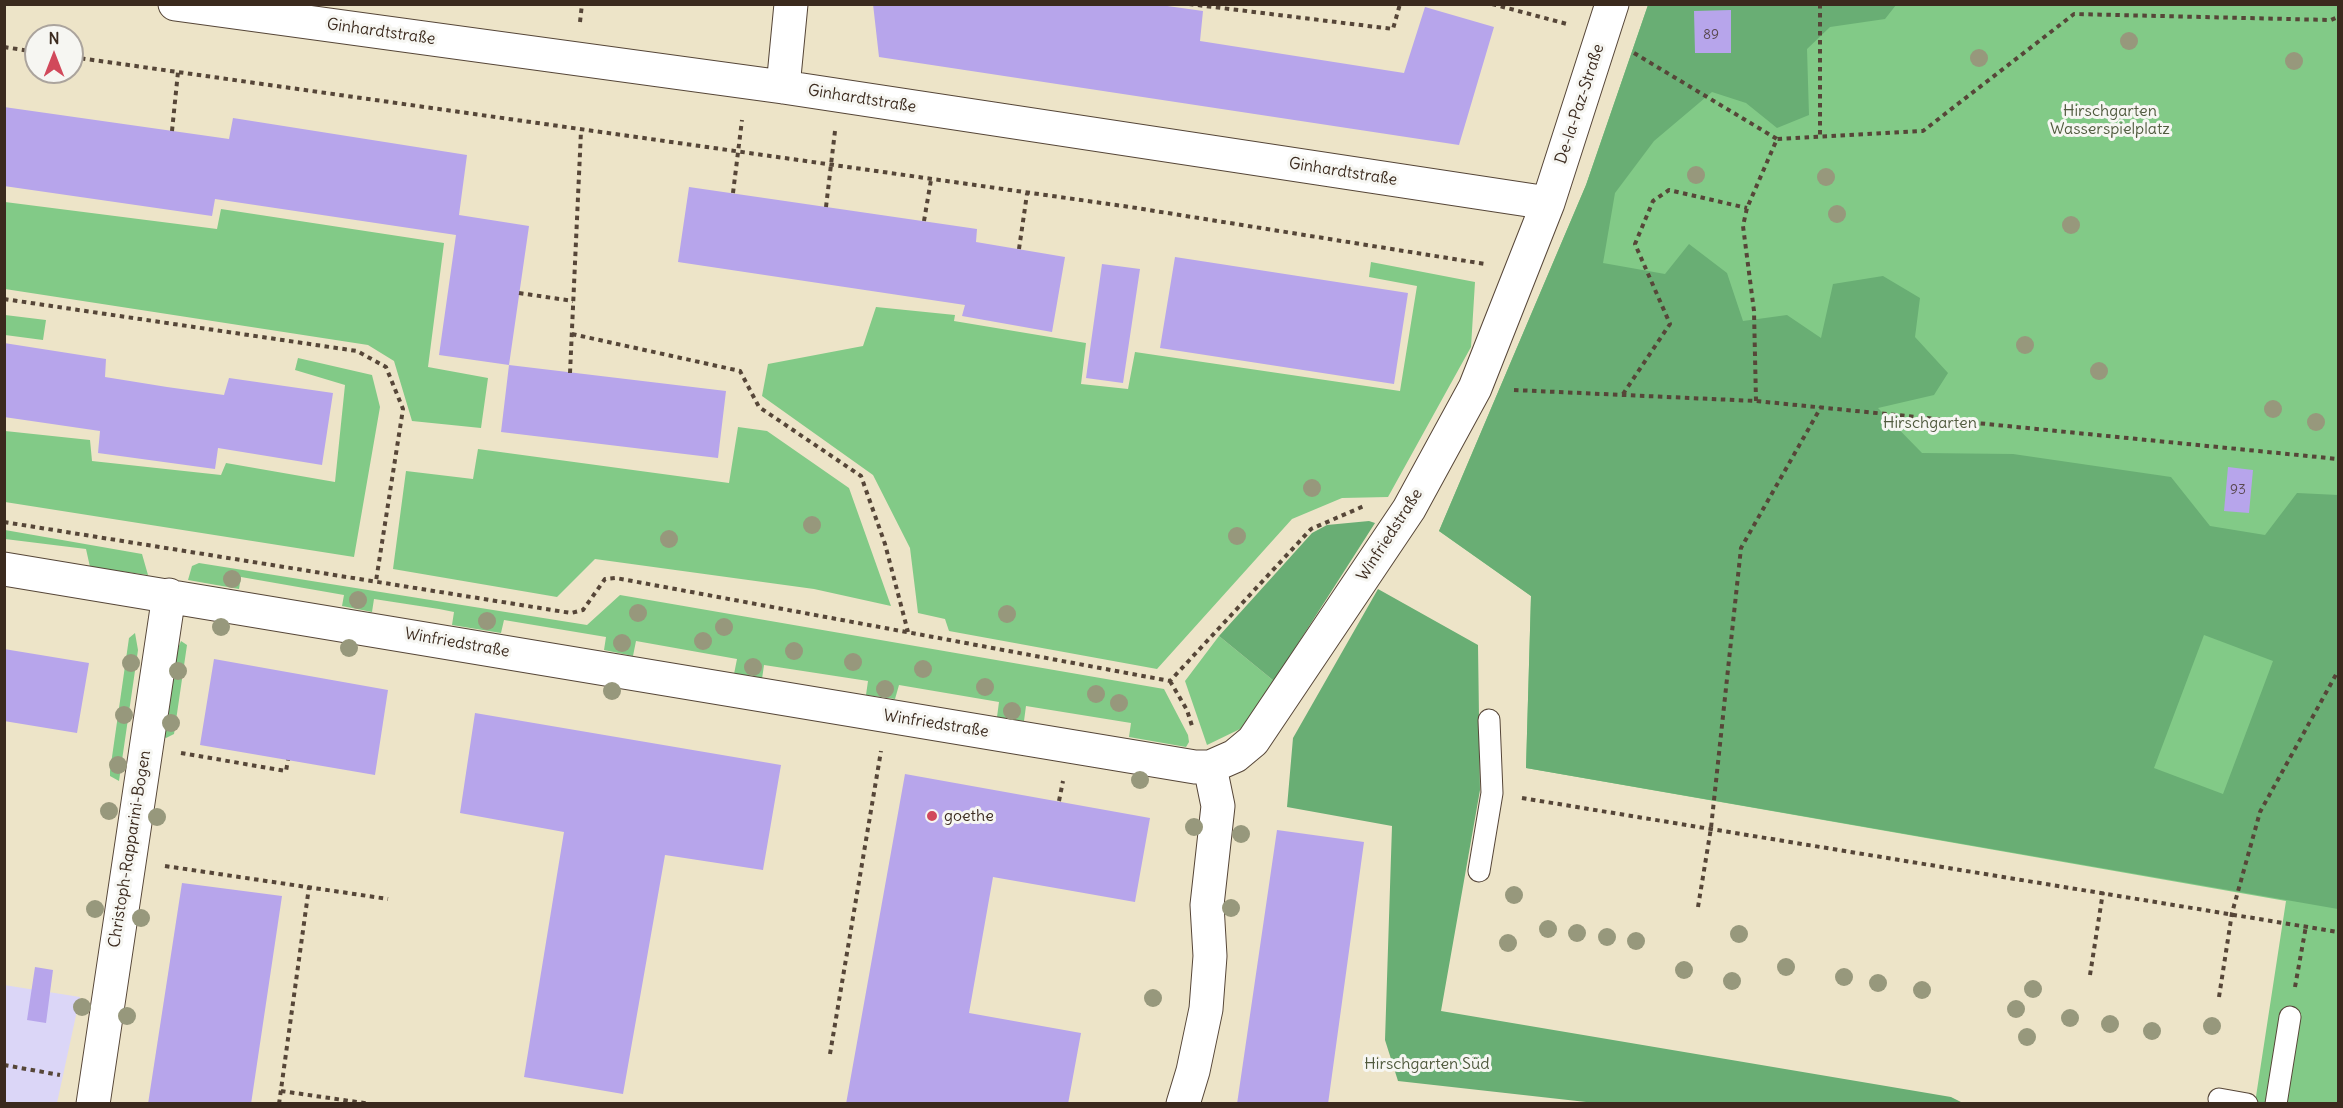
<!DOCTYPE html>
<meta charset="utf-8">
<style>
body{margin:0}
#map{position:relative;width:2343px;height:1108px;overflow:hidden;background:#ede4c8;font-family:Delius,sans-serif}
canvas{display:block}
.frame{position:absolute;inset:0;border:6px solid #3b2a1e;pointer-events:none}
.north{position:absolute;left:24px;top:24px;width:60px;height:60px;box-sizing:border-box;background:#f6f6f2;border:2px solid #aba49d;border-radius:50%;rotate:0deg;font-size:16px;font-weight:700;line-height:24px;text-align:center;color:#3b2a1e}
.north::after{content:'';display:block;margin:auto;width:21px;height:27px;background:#d1495b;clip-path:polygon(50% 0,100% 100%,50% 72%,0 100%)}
</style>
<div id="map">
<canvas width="2343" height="1108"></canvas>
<div class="frame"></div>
<div class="north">N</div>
</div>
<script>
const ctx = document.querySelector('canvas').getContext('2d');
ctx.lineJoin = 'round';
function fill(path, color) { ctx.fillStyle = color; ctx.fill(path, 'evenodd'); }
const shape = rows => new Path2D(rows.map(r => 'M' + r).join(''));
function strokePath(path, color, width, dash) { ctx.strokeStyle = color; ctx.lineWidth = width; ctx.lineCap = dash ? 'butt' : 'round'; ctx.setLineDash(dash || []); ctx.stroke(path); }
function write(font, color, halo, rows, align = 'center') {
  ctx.font = font + ' Delius,sans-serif'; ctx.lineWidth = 6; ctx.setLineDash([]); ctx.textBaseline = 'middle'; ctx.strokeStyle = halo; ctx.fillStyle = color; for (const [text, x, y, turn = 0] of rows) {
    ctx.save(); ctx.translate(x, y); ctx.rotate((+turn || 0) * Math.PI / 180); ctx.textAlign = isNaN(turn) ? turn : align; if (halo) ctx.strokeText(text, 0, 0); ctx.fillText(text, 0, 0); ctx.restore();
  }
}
const built = shape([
 [4,985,80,997,57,1103,5,1103]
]);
const green = shape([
 [1648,5,2338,5,2338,1103,2255,1103,2286,901,1526,768,1531,596,1439,531,1586,185],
 [5,202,217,229,221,209,444,243,428,367,488,378,481,428,412,421,394,361,368,345,5,289],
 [1371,262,1475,282,1471,347,1388,497,1342,498,1292,519,1157,669,949,631,945,619,918,613,910,548,873,475,762,396,768,364,863,346,876,307,955,315,954,321,1086,343,1081,384,1128,389,1135,352,1400,391,1417,286,1369,277],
 [5,315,46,320,43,340,5,335],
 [298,358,372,375,380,407,354,557,5,502,5,431,90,440,92,461,221,475,226,463,335,482,345,385,295,370],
 [738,427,767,431,849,488,891,606,814,589,595,559,557,597,393,569,406,471,473,479,478,449,729,483],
 [5,530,142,554,148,575,90,567,86,549,5,539],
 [199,563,587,625,620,595,1164,689,1188,735,1189,742,1186,747,1129,737,1131,723,1026,706,1024,721,997,717,999,702,899,685,895,699,866,695,868,681,764,665,762,679,734,674,737,659,636,641,633,656,604,650,606,637,504,620,501,633,452,625,454,612,439,609,374,599,372,612,342,606,344,595,241,577,239,589,188,580,192,566],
 [135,633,138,650,119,781,110,776,110,771,129,638],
 [1219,636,1274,681,1252,718,1240,729,1207,745,1185,681],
 [181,641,187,645,174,734,166,738,162,735,176,653]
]);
const forest = shape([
 [1648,5,1896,5,1885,19,1830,27,1807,49,1809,115,1777,128,1746,103,1712,92,1654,141,1615,193,1603,263,1665,274,1689,244,1727,273,1743,321,1787,315,1821,338,1833,284,1883,276,1920,298,1915,337,1948,373,1934,395,1878,408,1922,453,2013,454,2171,477,2210,526,2265,535,2297,493,2338,495,2338,909,1526,768,1531,596,1439,531,1586,185],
 [2204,635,2273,661,2223,794,2154,768],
 [1369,521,1375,523,1274,681,1219,636,1312,533,1327,525],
 [1378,589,1478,645,1480,790,1441,1011,1951,1097,1963,1103,1604,1104,1398,1081,1385,1040,1392,826,1287,807,1293,738]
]);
const building = shape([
 [873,4,1153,4,1203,11,1200,41,1404,73,1425,7,1494,27,1459,145,879,57],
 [1731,10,1731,53,1695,53,1694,11],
 [4,107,229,139,233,118,467,155,459,215,529,226,509,365,726,391,718,458,501,432,509,365,439,355,456,235,215,199,212,216,4,186],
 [689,187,977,229,976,242,1065,257,1052,332,962,316,965,305,678,262],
 [1175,257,1408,293,1394,384,1160,348],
 [1102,264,1140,269,1123,383,1086,378],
 [4,343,106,359,105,377,167,387,224,395,229,378,333,393,322,465,218,448,215,469,98,453,100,431,4,417],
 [2228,467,2253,470,2249,513,2224,511],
 [4,649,89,663,77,733,4,721],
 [214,659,388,690,375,775,200,745],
 [475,713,781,765,763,870,665,855,623,1094,524,1077,564,832,460,813],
 [905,774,1150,818,1135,902,993,877,969,1013,1081,1033,1068,1104,846,1104],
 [1277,830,1364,842,1328,1104,1237,1104],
 [182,883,282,896,251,1104,148,1104],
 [35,967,53,970,46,1023,27,1020]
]);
const path = shape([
 [1189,4,1393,29,1400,4],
 [1492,4,1567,24],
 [1820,4,1820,135],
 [580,22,582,4],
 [4,47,36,52],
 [1634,53,1777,139],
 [72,57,1130,207,1485,264],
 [172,131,178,72],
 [733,193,742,120],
 [826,207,835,131],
 [924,221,931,180],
 [1019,249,1027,194],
 [519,293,573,301],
 [4,299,357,351,386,367,403,409,376,581],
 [572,334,740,371,759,407,861,476,885,544,908,632],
 [570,373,581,131],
 [1514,390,1756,401,2338,459],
 [1623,394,1670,324,1635,244,1653,201,1669,190,1747,208],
 [1756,401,1754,311,1743,226,1747,208,1777,139,1923,131,2074,14,2331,20,2338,17],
 [4,522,571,613,583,610,605,579,616,578,1170,681,1311,529,1364,506],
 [1170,681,1187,710,1193,729],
 [181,753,286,771,288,760],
 [1522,798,2338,932],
 [1059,801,1063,781],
 [165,866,388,899],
 [1698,907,1711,828,1741,548,1821,407],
 [2090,975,2103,892],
 [2295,987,2306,926],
 [2219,997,2232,913,2260,812,2338,671],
 [830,1054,881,751],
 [4,1065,60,1075],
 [281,1091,371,1104],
 [279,1104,309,887]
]);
const service = shape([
 [1479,871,1492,793,1489,720],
 [2219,1099,2247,1104],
 [2276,1104,2290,1017]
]);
const minor = shape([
 [175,4,783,87,1548,203],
 [783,87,791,4],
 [4,569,1195,767,1210,767,1235,756,1253,741,1409,509,1475,388,1548,203,1612,4],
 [93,1104,169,595],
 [1183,1104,1193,1071,1206,1009,1210,956,1207,905,1218,806,1210,767]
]);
const trees = [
 [2129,41],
 [1979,58],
 [2294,61],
 [1696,175],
 [1826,177],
 [1837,214],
 [2071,225],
 [2025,345],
 [2099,371],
 [2273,409],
 [2316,422],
 [1312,488],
 [812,525],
 [1237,536],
 [669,539],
 [232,579],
 [358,600],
 [638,613],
 [1007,614],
 [487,621],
 [221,627],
 [724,627],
 [703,641],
 [622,643],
 [349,648],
 [794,651],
 [853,662],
 [131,663],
 [753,667],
 [923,669],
 [178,671],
 [985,687],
 [885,689],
 [612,691],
 [1096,694],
 [1119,703],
 [1012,711],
 [124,715],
 [171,723],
 [118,765],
 [1140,780],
 [109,811],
 [157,817],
 [1194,827],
 [1241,834],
 [1514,895],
 [1231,908],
 [95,909],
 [141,918],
 [1548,929],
 [1577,933],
 [1739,934],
 [1607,937],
 [1636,941],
 [1508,943],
 [1786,967],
 [1684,970],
 [1844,977],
 [1732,981],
 [1878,983],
 [2033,989],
 [1922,990],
 [1153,998],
 [82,1007],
 [2016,1009],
 [127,1016],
 [2070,1018],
 [2110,1024],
 [2212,1026],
 [2152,1031],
 [2027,1037]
];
const markers = [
 [932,816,6,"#d1495b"]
];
const numberNames = [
 ["89",1711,35],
 ["93",2238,490]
];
const streetNames = [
 ["Ginhardtstraße",381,32,8],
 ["Ginhardtstraße",862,99,9],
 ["De-la-Paz-Straße",1580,104,-72],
 ["Ginhardtstraße",1343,172,9],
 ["Winfriedstraße",1390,535,-57],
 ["Winfriedstraße",457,643,10],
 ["Winfriedstraße",936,724,9],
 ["Christoph-Rapparini-Bogen",130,849,-81]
];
const parkNames = [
 ["Hirschgarten",2110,111],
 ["Wasserspielplatz",2110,129],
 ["Hirschgarten",1930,423],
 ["Hirschgarten Süd",1427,1064]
];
const poiNames = [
 ["goethe",944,816]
];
fill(built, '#dbd6f7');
fill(green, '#82ca87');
fill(forest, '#69ae74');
fill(building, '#b7a5eb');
strokePath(service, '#564638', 23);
strokePath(minor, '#564638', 35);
strokePath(path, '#564638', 4, [4.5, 4.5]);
strokePath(service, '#fff', 21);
strokePath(minor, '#fff', 33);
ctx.fillStyle = '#97987c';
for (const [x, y] of trees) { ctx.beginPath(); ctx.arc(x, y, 9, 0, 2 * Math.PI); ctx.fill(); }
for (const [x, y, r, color] of markers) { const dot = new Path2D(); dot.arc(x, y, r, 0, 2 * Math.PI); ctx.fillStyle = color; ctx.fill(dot); strokePath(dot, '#f6f6f2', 2); }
write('14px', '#5a4951', null, numberNames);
write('16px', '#3b2a1e', '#f6f6f2', streetNames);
write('16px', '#505a3e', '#f6f6f2', parkNames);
write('16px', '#3b2a1e', '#f6f6f2', poiNames, 'left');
</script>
